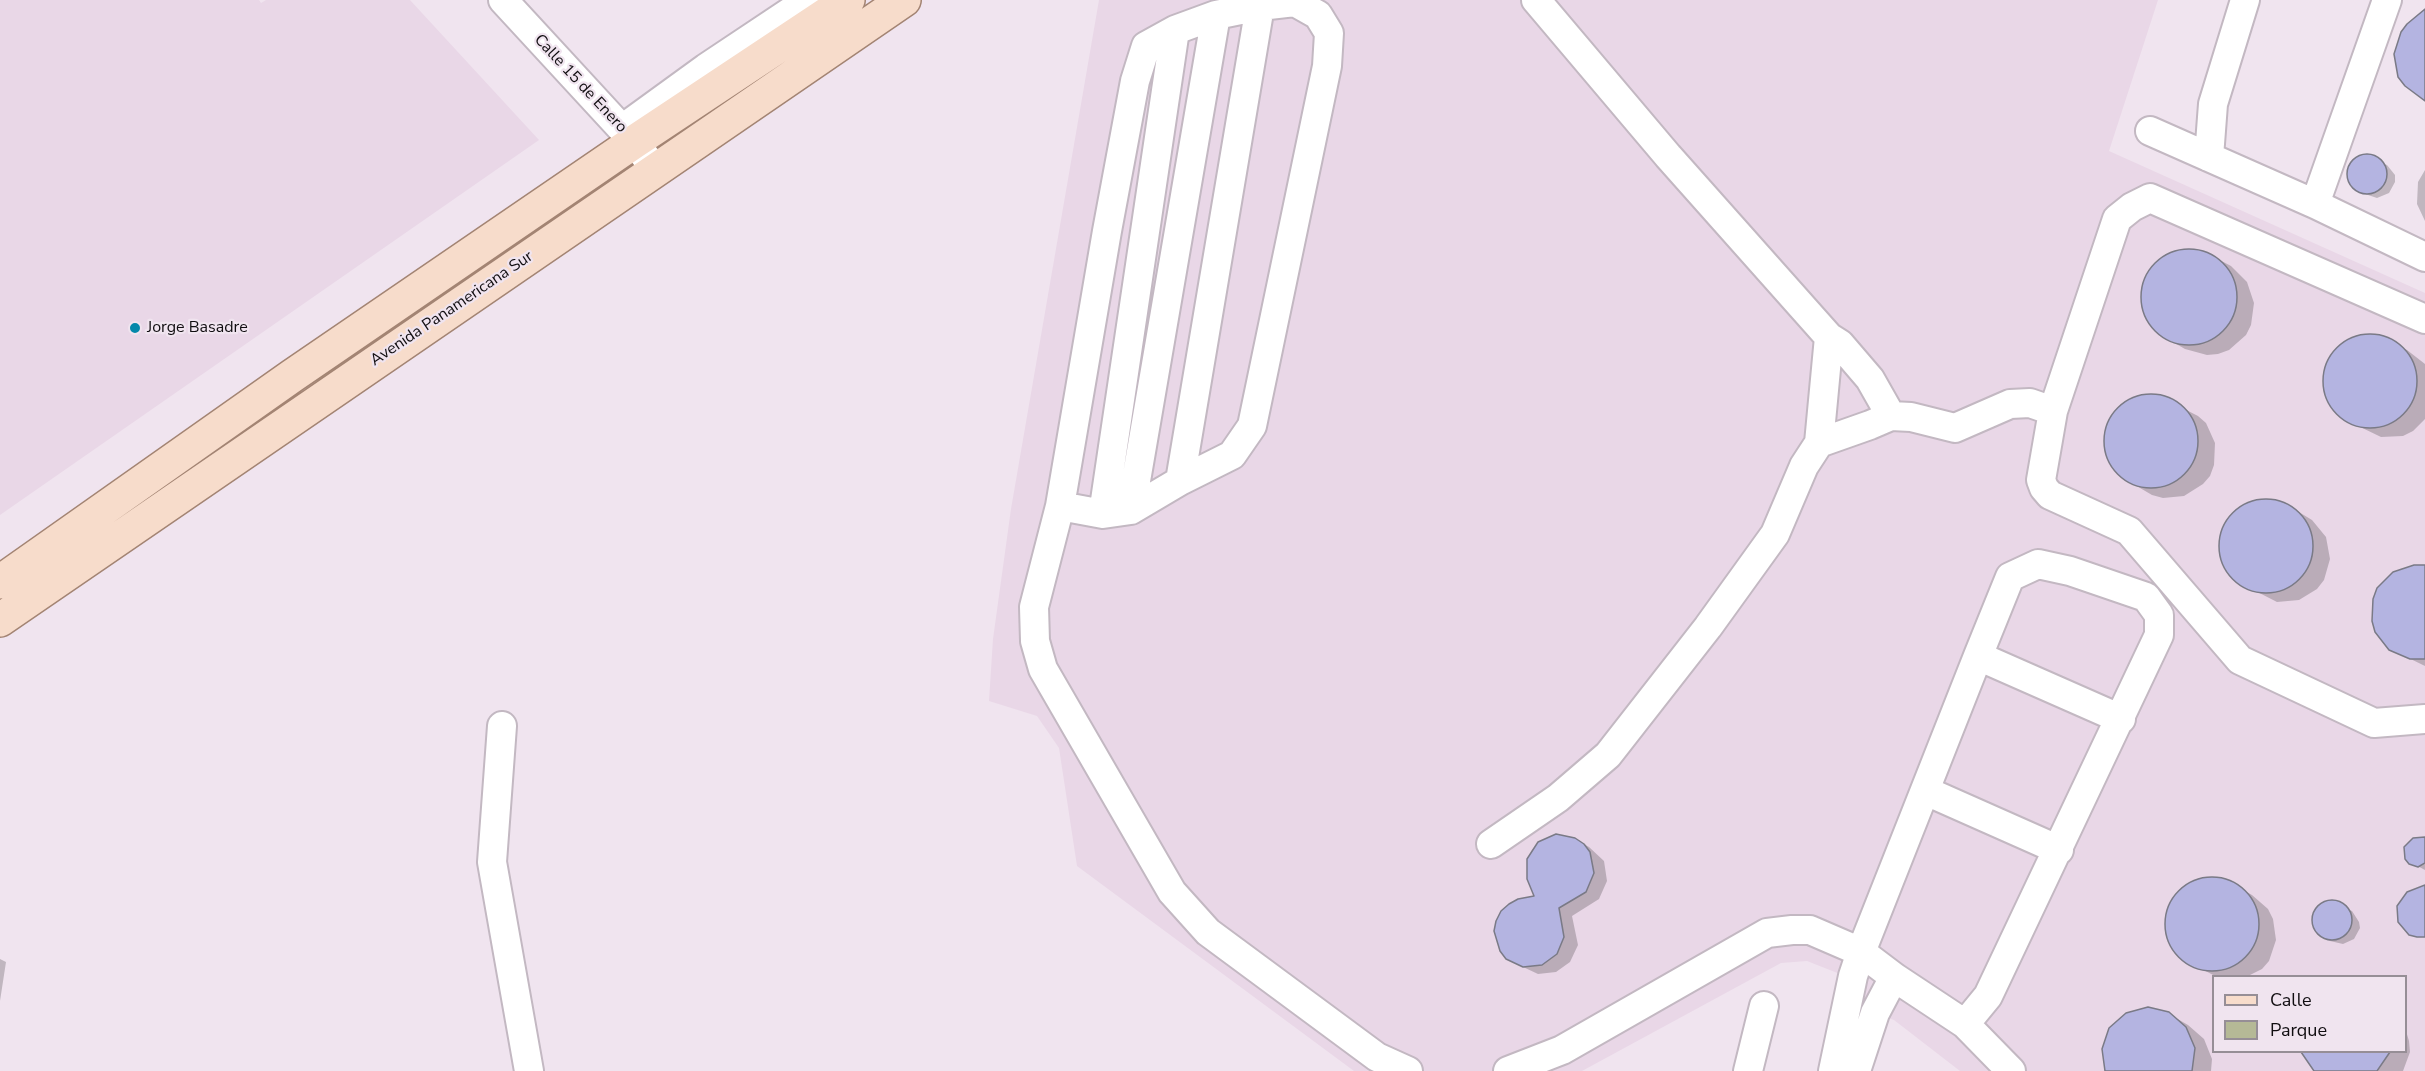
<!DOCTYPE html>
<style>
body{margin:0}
#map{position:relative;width:2425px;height:1071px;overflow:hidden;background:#f0e4ef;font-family:"Nunito Sans",sans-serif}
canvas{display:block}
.legend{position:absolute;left:2212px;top:975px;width:195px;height:78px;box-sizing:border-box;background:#f0e4ef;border:2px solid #968e96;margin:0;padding:8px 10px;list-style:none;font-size:18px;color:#100d10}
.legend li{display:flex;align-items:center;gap:12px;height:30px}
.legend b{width:30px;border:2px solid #968e96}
</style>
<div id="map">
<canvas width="2425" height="1071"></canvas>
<ul class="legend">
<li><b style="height:8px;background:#f7dccb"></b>Calle</li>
<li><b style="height:16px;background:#b5b996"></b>Parque</li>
</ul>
</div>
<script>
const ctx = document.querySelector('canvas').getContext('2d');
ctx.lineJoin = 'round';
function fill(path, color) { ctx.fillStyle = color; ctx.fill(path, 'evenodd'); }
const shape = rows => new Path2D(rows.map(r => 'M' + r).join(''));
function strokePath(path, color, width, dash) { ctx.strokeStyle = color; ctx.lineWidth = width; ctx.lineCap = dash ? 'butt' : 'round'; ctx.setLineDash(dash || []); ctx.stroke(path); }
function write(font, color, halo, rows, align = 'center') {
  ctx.font = font + ' "Nunito Sans",sans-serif'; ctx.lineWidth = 4.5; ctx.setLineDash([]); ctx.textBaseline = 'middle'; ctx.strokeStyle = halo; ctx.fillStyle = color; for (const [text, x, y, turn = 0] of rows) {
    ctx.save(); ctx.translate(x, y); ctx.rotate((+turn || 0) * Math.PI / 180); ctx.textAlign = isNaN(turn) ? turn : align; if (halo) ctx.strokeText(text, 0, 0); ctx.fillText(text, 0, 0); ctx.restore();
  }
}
const built = shape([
 [0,0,259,0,261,3,266,0,410,0,539,140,0,515],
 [1099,0,2158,0,2109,151,2425,293,2425,1071,1960,1071,1894,1020,1847,1003,1840,974,1807,961,1781,963,1582,1071,1354,1071,1077,866,1059,748,1037,716,989,701,993,639,1011,509],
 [2214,976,2406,976,2406,1052,2214,1052]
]);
const green = shape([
 [614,164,623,175,319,385,313,375]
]);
const shadow = shape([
 [2365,156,2387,165,2395,175,2395,182,2389,193,2377,198,2365,194,2356,189,2349,178,2350,166,2360,157],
 [2425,170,2425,221,2417,204,2418,182],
 [2190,250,2212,256,2231,266,2247,282,2254,303,2251,325,2246,335,2229,350,2218,354,2207,355,2185,349,2166,338,2150,322,2145,312,2143,289,2151,269,2159,260,2179,251],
 [2377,336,2388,339,2407,350,2425,364,2425,419,2413,431,2403,436,2381,437,2352,423,2334,410,2325,390,2326,368,2337,349,2356,337],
 [2159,396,2198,416,2206,423,2215,443,2214,465,2210,476,2203,484,2184,496,2163,498,2152,495,2123,478,2110,461,2106,439,2112,418,2118,409,2137,398],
 [2273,500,2284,503,2312,520,2326,537,2330,559,2324,580,2317,589,2299,600,2277,602,2238,582,2224,565,2221,555,2222,533,2226,522,2241,507,2251,502],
 [2425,567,2425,666,2390,649,2394,573,2403,568],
 [1547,838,1575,839,1589,847,1604,861,1607,881,1599,899,1572,916,1578,945,1570,962,1556,972,1538,974,1521,966,1536,897,1528,878,1527,869,1532,850],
 [2413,840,2425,841,2425,870,2410,862,2404,853,2408,842],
 [2201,880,2222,880,2233,884,2252,895,2268,909,2273,919,2276,940,2269,961,2262,969,2248,976,2215,976,2183,959,2175,951,2168,931,2170,909,2182,891],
 [2331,902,2352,911,2359,922,2360,928,2354,939,2343,944,2330,941,2321,935,2314,924,2316,912,2325,903],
 [0,959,6,962,0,1001],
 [2169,1014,2188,1025,2204,1039,2212,1059,2211,1071,2106,1071],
 [2406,1031,2409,1041,2410,1052,2403,1071,2318,1071,2309,1062,2304,1052,2406,1052]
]);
const building = shape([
 [2425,9,2425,101,2405,86,2398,77,2394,54,2401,32,2407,24,2425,9],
 '2347 174a20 20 0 1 1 40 0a20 20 0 1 1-40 0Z',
 '2141 297a48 48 0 1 1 96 0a48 48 0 1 1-96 0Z',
 '2323 381a47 47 0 1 1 94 0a47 47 0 1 1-94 0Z',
 '2104 441a47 47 0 1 1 94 0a47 47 0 1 1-94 0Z',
 '2219 546a47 47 0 1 1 94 0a47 47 0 1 1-94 0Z',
 [2414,565,2425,565,2425,659,2410,659,2389,650,2375,632,2372,621,2373,599,2377,588,2393,572,2414,565],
 [1556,834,1575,838,1584,844,1590,852,1594,873,1586,892,1559,908,1564,937,1557,954,1542,965,1523,967,1506,959,1500,951,1494,931,1496,921,1501,911,1509,904,1518,899,1534,896,1527,879,1527,859,1538,842,1556,834],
 [2425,837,2425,863,2418,867,2409,864,2405,859,2404,847,2413,838,2425,837],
 '2165 924a47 47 0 1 1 94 0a47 47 0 1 1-94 0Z',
 [2425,885,2425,937,2417,937,2409,935,2398,922,2397,906,2407,892,2425,885],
 '2312 920a20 20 0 1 1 40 0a20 20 0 1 1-40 0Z',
 [2148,1007,2169,1012,2186,1027,2195,1048,2192,1071,2105,1071,2102,1049,2109,1028,2126,1013,2148,1007],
 [2301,1052,2390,1052,2377,1071,2314,1071,2301,1052]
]);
const minor = shape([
 [503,0,634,142,656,170],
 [1257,0,1260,6,1216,15,1175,30,1146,46,1135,81,1107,231,1060,506,1034,607,1035,641,1043,669,1172,892,1208,932,1377,1057,1408,1071],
 [622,129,706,68,808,0],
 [2150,131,2315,204,2425,257],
 [2209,157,2213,104,2245,0],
 [2315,204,2387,0],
 [2425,319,2150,198,2132,207,2117,219,2053,411,2041,480,2044,488,2050,495,2129,531,2240,660,2374,723,2425,719],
 [1829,337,1840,344,1870,379,1891,416],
 [1819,443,1870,425,1891,416,1911,417,1955,428,2010,404,2030,403,2053,411],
 [1060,506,1103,514,1131,510,1180,481,1232,455,1252,426,1327,66,1329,33,1318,15,1295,2,1260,6,1180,481],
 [1131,510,1216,15],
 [1103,514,1175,30],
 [1978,656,2121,719],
 [502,726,492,862,529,1071],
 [1926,791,2059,850],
 [1491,844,1558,798,1608,755,1708,627,1775,534,1804,466,1819,443,1829,337,1668,156,1536,0],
 [1508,1071,1562,1050,1767,933,1792,930,1810,930,1861,952,1894,977,1965,1024,2011,1071],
 [1748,1071,1764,1006],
 [1833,1071,1853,976,1861,952,1978,656,2010,577,2038,564,2070,571,2146,597,2159,615,2159,635,1988,996,1965,1024],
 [1856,1071,1875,1013,1894,977]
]);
const major = shape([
 [0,582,292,376,634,142,848,0],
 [0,620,904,0]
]);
const markers = [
 [135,328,6,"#0488aa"]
];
const streetNames = [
 ["Calle 15 de Enero",580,84,47],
 ["Avenida Panamericana Sur",452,309,-34]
];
const poiNames = [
 ["Jorge Basadre",147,328]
];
fill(built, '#e9d7e7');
fill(green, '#b5b996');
fill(shadow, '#0003');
fill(building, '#b4b4e1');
strokePath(building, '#7a7a86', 1.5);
strokePath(minor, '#c3b8c2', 32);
strokePath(major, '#a38473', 36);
strokePath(minor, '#fff', 28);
strokePath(major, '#f7dccb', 33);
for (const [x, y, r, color] of markers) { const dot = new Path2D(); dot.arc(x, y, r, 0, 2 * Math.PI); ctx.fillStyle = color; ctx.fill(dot); strokePath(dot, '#f0e4ef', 2); }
write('16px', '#100d10', '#f0e4ef', streetNames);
write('16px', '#100d10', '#f0e4ef', poiNames, 'left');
</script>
